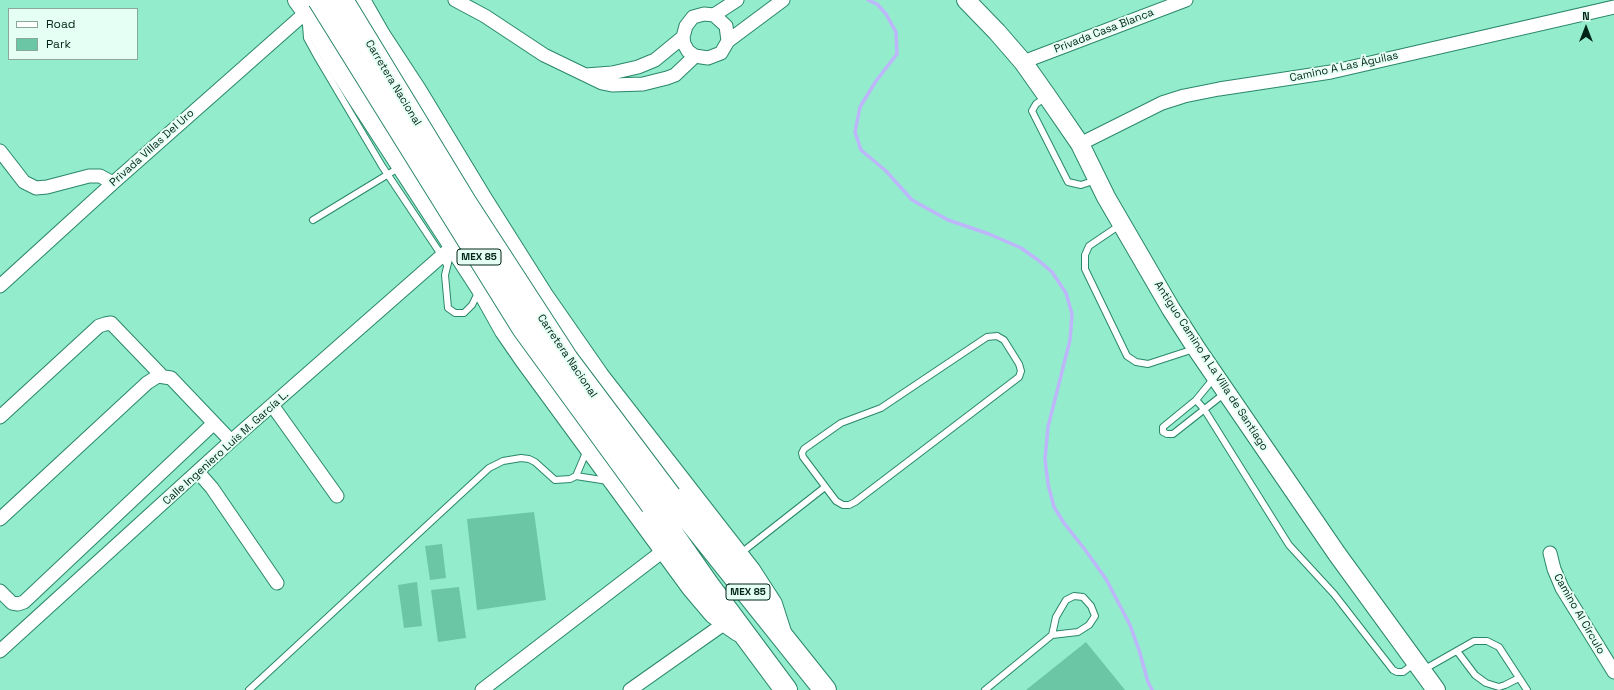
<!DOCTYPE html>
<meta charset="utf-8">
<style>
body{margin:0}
#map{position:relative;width:1614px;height:690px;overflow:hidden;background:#93eccb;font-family:"Space Grotesk",sans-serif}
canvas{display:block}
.legend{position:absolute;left:8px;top:8px;width:130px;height:52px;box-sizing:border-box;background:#e6fff4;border:1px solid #8aa79c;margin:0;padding:5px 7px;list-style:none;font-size:12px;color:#002418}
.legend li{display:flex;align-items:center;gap:8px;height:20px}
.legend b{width:20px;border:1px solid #8aa79c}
.north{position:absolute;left:1566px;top:8px;width:40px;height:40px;-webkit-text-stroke:3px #e6fff4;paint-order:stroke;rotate:0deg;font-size:11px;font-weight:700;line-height:16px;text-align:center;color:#002418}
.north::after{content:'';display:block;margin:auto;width:14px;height:18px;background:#002418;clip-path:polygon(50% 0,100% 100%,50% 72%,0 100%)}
</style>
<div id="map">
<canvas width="1614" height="690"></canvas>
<ul class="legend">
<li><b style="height:5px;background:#fff"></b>Road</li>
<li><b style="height:11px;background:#6bc6a6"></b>Park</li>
</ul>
<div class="north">N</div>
</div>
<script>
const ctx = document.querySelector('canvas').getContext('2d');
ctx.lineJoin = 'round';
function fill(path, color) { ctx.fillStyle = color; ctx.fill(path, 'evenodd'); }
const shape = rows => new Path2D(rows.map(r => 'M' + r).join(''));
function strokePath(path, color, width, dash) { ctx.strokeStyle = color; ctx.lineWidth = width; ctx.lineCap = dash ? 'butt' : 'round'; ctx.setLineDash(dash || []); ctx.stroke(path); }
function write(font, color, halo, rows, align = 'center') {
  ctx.font = font + ' "Space Grotesk",sans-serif'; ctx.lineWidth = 4; ctx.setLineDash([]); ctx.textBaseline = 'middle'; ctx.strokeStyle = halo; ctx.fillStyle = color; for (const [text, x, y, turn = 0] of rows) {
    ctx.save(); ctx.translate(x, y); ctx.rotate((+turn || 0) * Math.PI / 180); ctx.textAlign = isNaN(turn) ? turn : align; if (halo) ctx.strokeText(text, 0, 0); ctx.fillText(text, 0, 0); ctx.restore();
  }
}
const green = shape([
 [534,512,546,600,477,610,467,519],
 [442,544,446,578,430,580,425,546],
 [417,582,422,626,404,628,398,585],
 [459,587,466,638,438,642,431,590],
 [1086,642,1125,690,1026,690]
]);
const stream = shape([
 [868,0,877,4,886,14,896,32,897,54,876,81,860,107,855,132,861,150,886,171,912,200,948,220,989,234,1021,248,1038,260,1052,272,1066,293,1072,314,1070,340,1048,427,1045,459,1048,484,1054,507,1064,523,1086,551,1106,579,1130,625,1139,650,1148,682,1152,690]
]);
const lane = shape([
 [306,25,307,38,318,58,382,166,442,256,447,265],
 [1046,97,1036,104,1032,111,1068,182,1081,185,1096,180],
 [313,220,400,167],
 [1120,225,1089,246,1085,255,1085,269,1127,356,1136,362,1148,364,1194,349],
 [451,251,445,275,448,308,455,313,464,313,472,305,479,291],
 [997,336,1004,340,1019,364,1021,371,1019,377,855,502,849,505,843,505,836,501,803,457,802,453,804,449,841,423,881,408,987,337,997,336],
 [1214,378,1196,400,1163,427,1163,432,1167,434,1173,434,1225,393],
 [1196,400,1204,409,1289,545,1334,594,1393,670,1397,672,1403,672,1415,663],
 [587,450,576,476,608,481],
 [741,553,825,487],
 [1457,651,1475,675,1486,683,1499,687,1505,685,1519,678],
 [1423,670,1474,641,1487,641,1499,647,1527,690],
 [249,690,489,468,503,461,521,458,529,459,535,462,555,480,570,479,576,476],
 [985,690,1052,635,1078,632,1089,625,1095,616,1091,606,1083,597,1074,596,1066,600,1056,617,1052,635]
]);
const street = shape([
 [455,0,485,16,544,55,602,83,612,85,643,84,667,78,675,75,695,56],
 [714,15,737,0],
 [728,41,783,0],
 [1023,62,1186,0],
 [586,75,612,73,638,67,655,60,683,37,686,26,693,17,704,14,714,15,726,26,728,41,721,53,708,58,695,56,688,51,684,44,683,37],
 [1080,144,1162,103,1184,96,1219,89,1331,72,1614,7],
 [0,151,24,182,36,188,47,187,89,176,100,176,113,183],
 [0,286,113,183,312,7],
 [272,405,337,496],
 [0,417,99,326,105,324,111,323,162,376],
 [198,472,212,488,277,583],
 [0,519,147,383,158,376,171,378,231,441],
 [1550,553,1554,569,1562,588,1614,672],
 [0,591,12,603,18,604,24,602,213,424],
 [0,651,231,441,453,246],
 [482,690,663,551],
 [630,690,725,623]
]);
const secondary = shape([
 [297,0,306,12,334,63,480,288,504,331,524,360,691,588,713,614,725,623,738,632],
 [361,0,381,35,417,90,483,199,545,297,600,376,751,570,773,604,782,632],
 [966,0,997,32,1023,62,1047,96,1080,144,1106,197,1171,309,1196,348,1337,554,1436,690]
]);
const highway = shape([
 [670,496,825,690],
 [652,505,708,585,786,690]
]);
const highwayBridge = shape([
 [319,0,523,328,652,505],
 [342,0,465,202,567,359,670,496]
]);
const shields = [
 [479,257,44],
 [748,592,44]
];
const shieldNames = [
 ["MEX 85",479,257],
 ["MEX 85",748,592]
];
const streetNames = [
 ["Privada Casa Blanca",1104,31,-21],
 ["Camino A Las Águilas",1344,67,-12],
 ["Carretera Nacional",393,83,59],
 ["Privada Villas Del Uro",152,148,-42],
 ["Carretera Nacional",567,356,56],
 ["Antiguo Camino A La Villa de Santiago",1211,366,57],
 ["Calle Ingeniero Luis M. García L.",226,448,-42],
 ["Camino Al Círculo",1579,614,60]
];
fill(green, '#6bc6a6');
strokePath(stream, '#bdb6fb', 3.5);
strokePath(lane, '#2a876b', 8);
strokePath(street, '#2a876b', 15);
strokePath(secondary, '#2a876b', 20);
strokePath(highway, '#2a876b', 24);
strokePath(lane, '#fff', 6);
strokePath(street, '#fff', 13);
strokePath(secondary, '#fff', 18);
strokePath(highway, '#fff', 22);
strokePath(highwayBridge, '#2a876b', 24, []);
strokePath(highwayBridge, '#fff', 22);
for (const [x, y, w] of shields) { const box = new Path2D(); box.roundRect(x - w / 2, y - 8, w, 16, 3); ctx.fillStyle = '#e6fff4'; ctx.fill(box); strokePath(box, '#002418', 1); }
write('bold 10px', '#002418', null, shieldNames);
write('11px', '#002418', '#e6fff4', streetNames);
</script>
